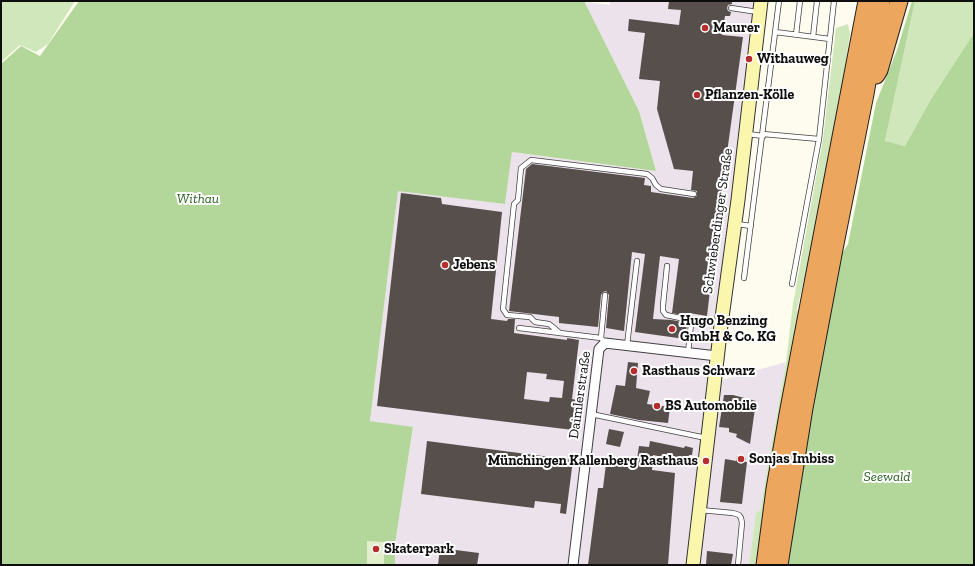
<!DOCTYPE html>
<meta charset="utf-8">
<style>
body{margin:0}
#map{position:relative;width:975px;height:566px;overflow:hidden;background:#fefcef;font-family:"Zilla Slab",serif}
canvas{display:block}
.frame{position:absolute;inset:0;border:2px solid #0e0e0e;pointer-events:none}
</style>
<div id="map">
<canvas width="975" height="566"></canvas>
<div class="frame"></div>
</div>
<script>
const ctx = document.querySelector('canvas').getContext('2d');
ctx.lineJoin = 'round';
function fill(path, color) { ctx.fillStyle = color; ctx.fill(path, 'evenodd'); }
const shape = rows => new Path2D(rows.map(r => 'M' + r).join(''));
function strokePath(path, color, width, dash) { ctx.strokeStyle = color; ctx.lineWidth = width; ctx.lineCap = dash ? 'butt' : 'round'; ctx.setLineDash(dash || []); ctx.stroke(path); }
function write(font, color, halo, rows, align = 'center') {
  ctx.font = font + ' "Zilla Slab",serif'; ctx.lineWidth = 4; ctx.setLineDash([]); ctx.textBaseline = 'middle'; ctx.strokeStyle = halo; ctx.fillStyle = color; for (const [text, x, y, turn = 0] of rows) {
    ctx.save(); ctx.translate(x, y); ctx.rotate((+turn || 0) * Math.PI / 180); ctx.textAlign = isNaN(turn) ? turn : align; if (halo) ctx.strokeText(text, 0, 0); ctx.fillText(text, 0, 0); ctx.restore();
  }
}
const industrial = shape([
 [610,1,768,1,722,380,786,362,760,511,756,513,749,565,395,565,395,544,413,428,370,421,398,190,505,204,512,152,656,171,639,111,584,2,610,5]
]);
const green = shape([
 [1,1,75,1,48,44,36,52,20,45,1,62],
 [915,1,974,1,974,33,931,99,905,146,885,141],
 [848,24,850,34,842,88,809,259,797,309,798,315,760,565,749,565,756,512,760,511,786,362,793,304,823,139,836,28]
]);
const forest = shape([
 [79,1,584,1,639,111,656,171,512,152,505,204,398,191,370,421,413,427,395,544,395,565,1,565,1,64,21,46,40,56],
 [912,1,915,1,885,141,905,146,931,99,974,33,974,565,787,565,797,489,840,257,848,244,876,103,897,50]
]);
const pitch = shape([
 [367,541,384,542,384,565,367,565]
]);
const building = shape([
 [669,1,732,1,732,4,728,5,727,8,728,11,731,12,730,16,725,16,722,35,743,37,722,189,707,316,689,313,689,316,672,313,679,259,660,256,653,319,672,320,687,323,685,339,635,332,645,254,632,252,624,331,606,328,609,295,606,291,603,292,601,295,598,327,559,323,559,317,509,311,526,169,532,164,645,178,644,185,651,186,651,192,693,198,697,196,697,191,691,190,693,171,674,169,657,109,660,81,639,79,645,33,628,31,629,19,679,25,681,10,668,9],
 [401,193,441,198,442,204,502,212,491,319,507,321,508,319,515,319,514,333,567,340,567,338,579,340,572,399,577,400,573,430,377,406],
 [527,372,547,374,546,379,564,381,562,398,550,397,549,402,524,399],
 [628,362,638,363,636,388,650,391,647,404,670,407,668,423,639,420,610,414,616,385,625,386],
 [724,395,733,395,756,401,750,444,736,437,737,434,729,432,729,428,719,427],
 [609,429,624,432,620,447,606,444],
 [427,441,573,460,566,514,560,513,561,504,535,501,534,508,421,494],
 [650,441,684,448,685,446,693,448,692,455,689,455,687,462,653,455,652,470,675,473,668,565,588,565,598,488,603,488,606,464,632,467,633,458,637,459,639,446,649,447],
 [737,456,746,458,745,462,747,462,742,504,720,502,725,459,736,461],
 [440,548,479,553,477,565,438,565],
 [707,551,733,554,731,565,706,565]
]);
const lane = shape([
 [731,8,758,12],
 [775,32,830,39],
 [796,35,800,1],
 [813,37,817,1],
 [748,134,763,136],
 [763,134,819,139],
 [737,224,751,226],
 [667,266,663,305,663,311,666,315,690,320,691,324,688,353],
 [744,278,779,1],
 [792,284,819,139,834,1],
 [519,328,601,338,605,343],
 [560,333,549,324,535,322,530,317,507,315,503,309,514,204,518,200,521,168,531,160,647,174,652,178,656,185,661,189,694,194],
 [601,338,605,295],
 [627,345,637,261],
 [591,414,706,438],
 [700,510,733,513,739,515,741,518,742,523,738,565]
]);
const street = shape([
 [573,565,599,349,605,343,717,356]
]);
const secondary = shape([
 [693,565,721,325,738,200,761,1]
]);
const highway = shape([
 [876,75,879,70,899,1],
 [765,565,775,489,789,409,867,1],
 [779,565,804,408,834,249,865,94,881,1]
]);
const markers = [
 [705,28,4,"#b72c2c"],
 [749,59,4,"#b72c2c"],
 [697,95,4,"#b72c2c"],
 [445,265,4,"#b72c2c"],
 [672,329,4,"#b72c2c"],
 [634,371,4,"#b72c2c"],
 [657,406,4,"#b72c2c"],
 [741,459,4,"#b72c2c"],
 [706,461,4,"#b72c2c"],
 [376,549,4,"#b72c2c"]
];
const poiNames = [
 ["Maurer",713,28],
 ["Withauweg",757,59],
 ["Pflanzen-Kölle",705,95],
 ["Jebens",453,265],
 ["Hugo Benzing",680,321],
 ["GmbH & Co. KG",680,337],
 ["Rasthaus Schwarz",642,371],
 ["BS Automobile",665,406],
 ["Sonjas Imbiss",749,459],
 ["Münchingen Kallenberg Rasthaus",698,461,"right"],
 ["Skaterpark",384,549]
];
const parkNames = [
 ["Withau",198,199],
 ["Seewald",887,477]
];
const streetNames = [
 ["Schwieberdinger Straße",718,221,-82],
 ["Daimlerstraße",580,395,-82]
];
fill(industrial, '#ebe2ec');
fill(green, '#cfe7ba');
fill(forest, '#b3d79a');
fill(pitch, '#e1efcc');
fill(building, '#564f4b');
strokePath(lane, '#414141', 6);
strokePath(street, '#414141', 11);
strokePath(secondary, '#303030', 15);
strokePath(highway, '#1f1f1f', 19);
strokePath(lane, '#fff', 4.5);
strokePath(street, '#fff', 9);
strokePath(secondary, '#fbf6ad', 13);
strokePath(highway, '#eda65e', 17);
for (const [x, y, r, color] of markers) { const dot = new Path2D(); dot.arc(x, y, r, 0, 2 * Math.PI); ctx.fillStyle = color; ctx.fill(dot); strokePath(dot, '#fff', 1.5); }
write('bold 14px', '#0e0e0e', '#fff', poiNames, 'left');
write('italic 14px', '#2b6221', '#fff', parkNames);
write('14px', '#0e0e0e', '#fff', streetNames);
</script>
